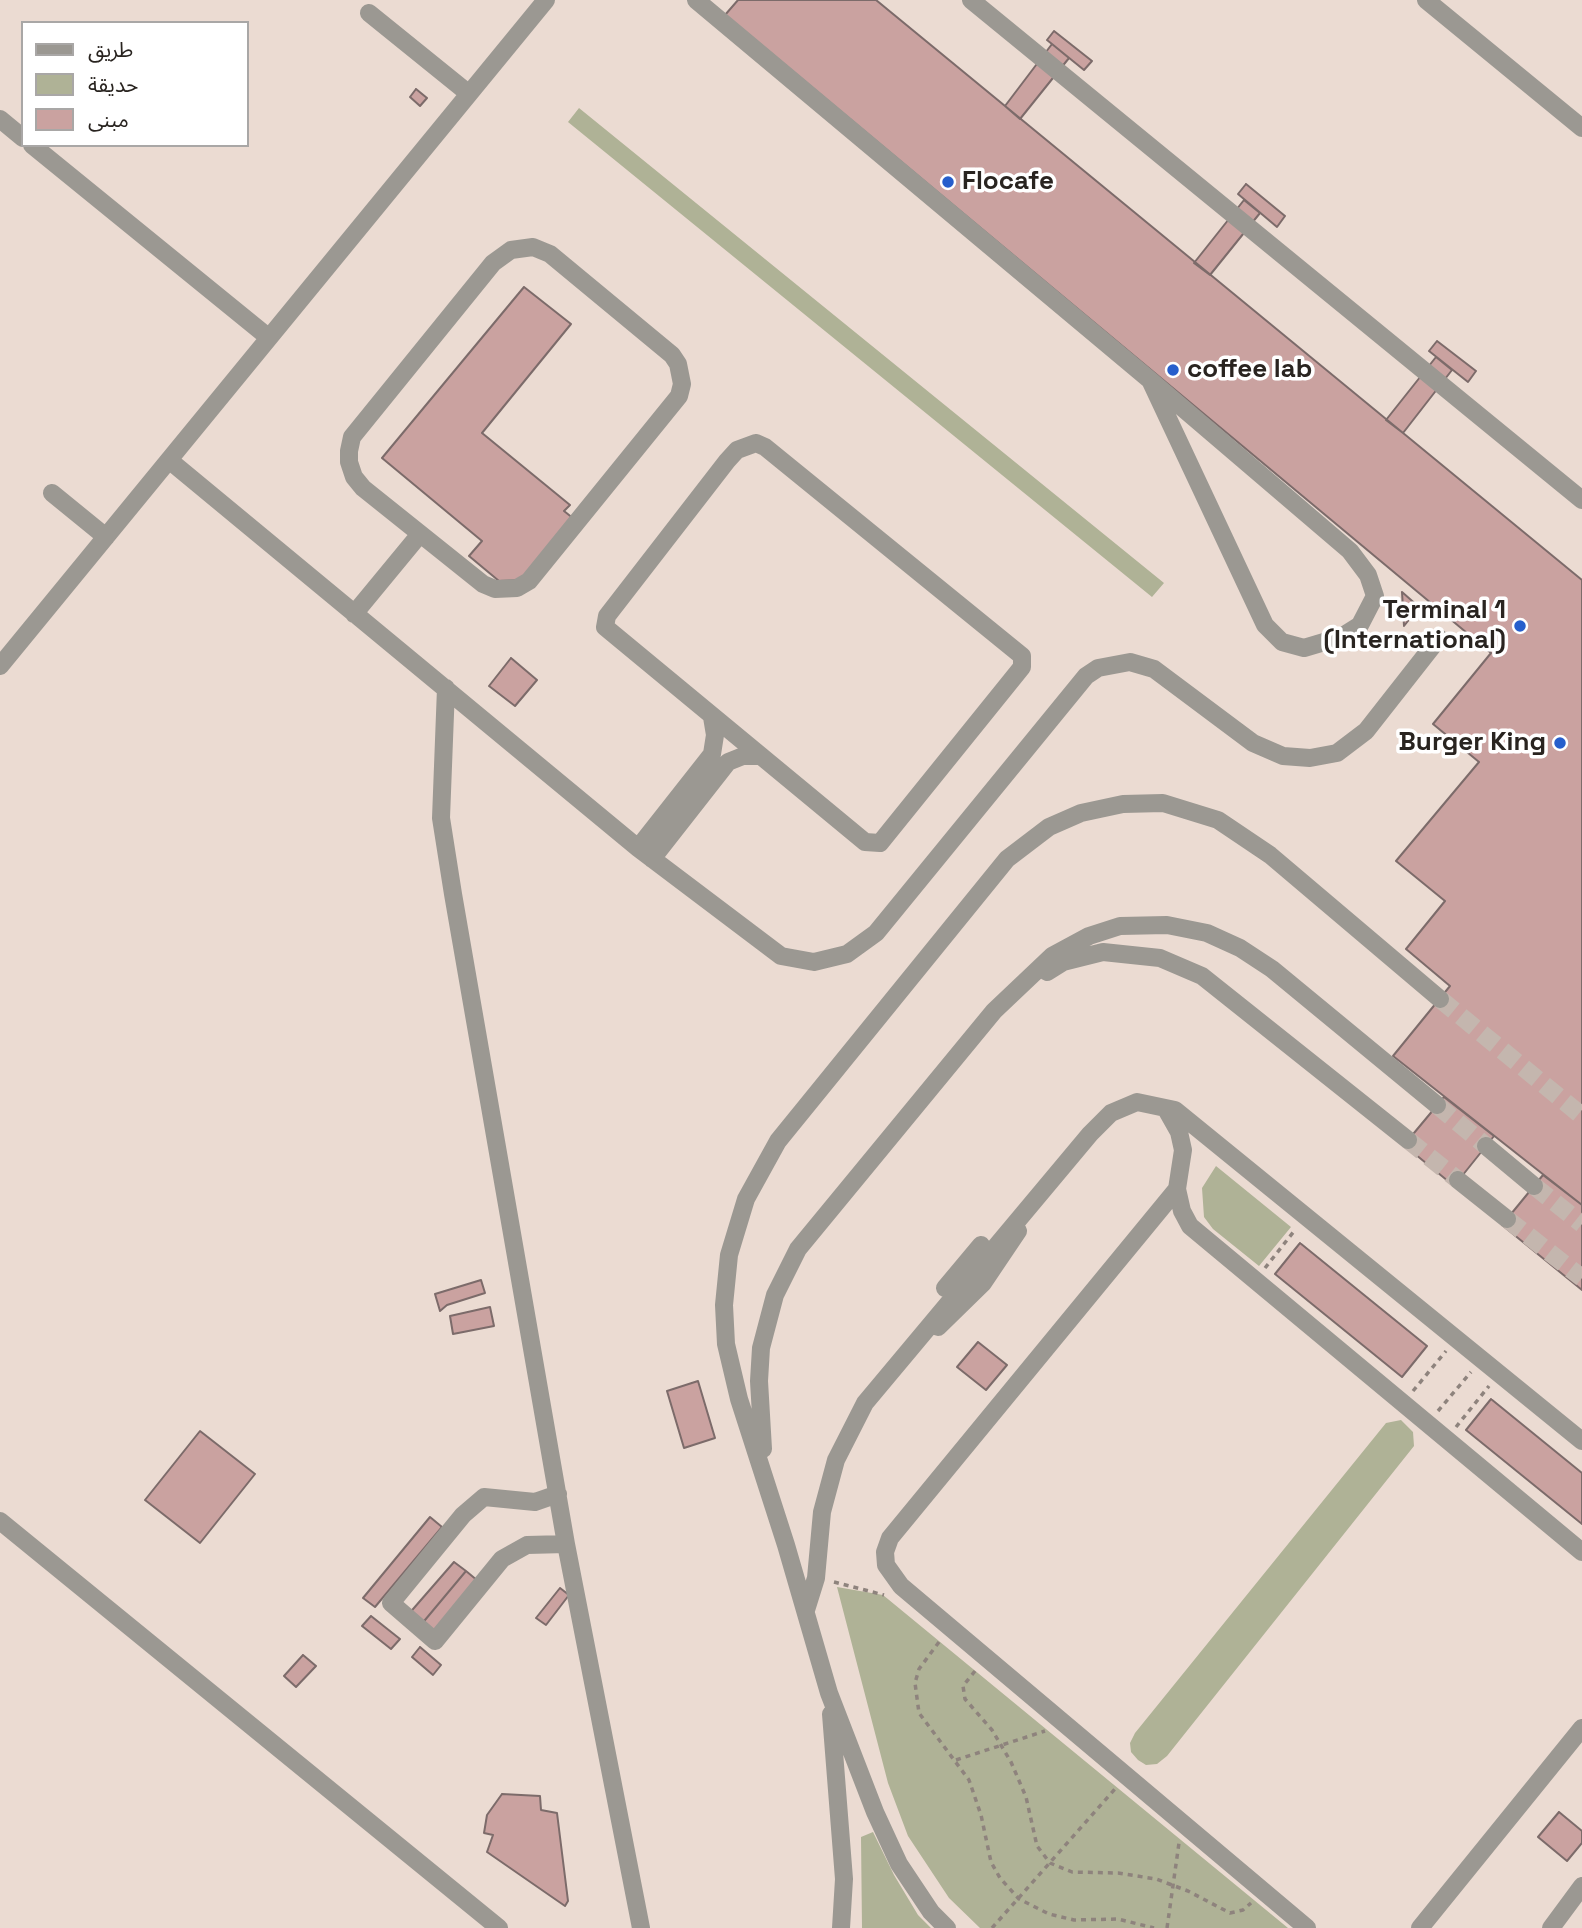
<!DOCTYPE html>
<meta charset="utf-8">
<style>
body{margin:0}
#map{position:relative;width:1582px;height:1928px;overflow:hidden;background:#ebdbd2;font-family:"Space Grotesk","Noto Sans Arabic",sans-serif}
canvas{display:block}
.legend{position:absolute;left:21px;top:21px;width:228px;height:126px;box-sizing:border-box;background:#fff;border:2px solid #a9a7a6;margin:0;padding:9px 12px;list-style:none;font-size:21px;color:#292420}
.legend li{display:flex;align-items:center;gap:14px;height:35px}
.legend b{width:35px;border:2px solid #a9a7a6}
</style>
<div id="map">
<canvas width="1582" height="1928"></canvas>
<ul class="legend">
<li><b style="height:9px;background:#9b9892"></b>طريق</li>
<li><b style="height:19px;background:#afb296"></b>حديقة</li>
<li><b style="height:19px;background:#caa2a0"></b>مبنى</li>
</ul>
</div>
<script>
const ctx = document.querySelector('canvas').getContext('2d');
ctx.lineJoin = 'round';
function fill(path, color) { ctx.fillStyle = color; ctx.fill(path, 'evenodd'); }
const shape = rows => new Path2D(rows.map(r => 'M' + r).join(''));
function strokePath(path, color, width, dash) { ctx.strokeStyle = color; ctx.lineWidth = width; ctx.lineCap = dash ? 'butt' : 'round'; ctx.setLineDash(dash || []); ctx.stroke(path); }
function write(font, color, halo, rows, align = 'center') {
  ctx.font = font + ' "Space Grotesk",sans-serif'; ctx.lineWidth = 7; ctx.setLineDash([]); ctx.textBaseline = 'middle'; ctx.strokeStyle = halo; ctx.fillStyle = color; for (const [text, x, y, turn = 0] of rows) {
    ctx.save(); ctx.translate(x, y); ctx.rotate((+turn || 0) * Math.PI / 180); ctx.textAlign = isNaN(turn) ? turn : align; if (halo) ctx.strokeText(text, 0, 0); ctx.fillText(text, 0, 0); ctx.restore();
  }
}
const green = shape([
 [579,108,1164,583,1152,597,568,122],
 [1216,1166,1291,1227,1259,1266,1213,1229,1204,1217,1202,1188],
 [1401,1420,1413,1432,1414,1446,1167,1756,1157,1764,1146,1765,1138,1760,1131,1752,1130,1743,1135,1733,1386,1423],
 [837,1587,883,1595,1288,1928,980,1928,949,1898,908,1836,888,1783],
 [873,1832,894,1875,918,1915,931,1928,862,1928,861,1837]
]);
const building = shape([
 [738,0,876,0,1582,580,1582,1205,1393,1056,1450,986,1406,949,1445,901,1396,861,1479,762,1433,724,1491,653,725,15,738,0],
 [1054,31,1092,61,1084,70,1047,40,1054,31],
 [1052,44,1069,58,1020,119,1005,106,1052,44],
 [416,89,427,98,420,106,410,97,416,89],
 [1246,184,1285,216,1277,227,1238,194,1246,184],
 [1244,200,1260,213,1210,275,1194,263,1244,200],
 [524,287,571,324,482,433,570,505,564,511,574,519,524,580,499,581,469,556,482,541,382,458,524,287],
 [1437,341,1476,371,1468,382,1429,351,1437,341],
 [1436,357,1452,370,1403,433,1386,420,1436,357],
 [1402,592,1419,607,1404,626,1402,592],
 [511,658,537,680,515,706,489,686,511,658],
 [1444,1097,1494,1136,1454,1186,1404,1145,1444,1097],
 [1543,1175,1582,1205,1582,1290,1502,1225,1543,1175],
 [1300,1243,1427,1346,1402,1377,1275,1274,1300,1243],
 [481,1280,485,1293,447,1305,440,1311,435,1294,481,1280],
 [490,1307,494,1326,453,1334,450,1316,490,1307],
 [978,1342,1007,1365,986,1390,957,1367,978,1342],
 [698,1381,715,1438,684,1448,667,1391,698,1381],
 [1491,1399,1582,1473,1582,1524,1466,1430,1491,1399],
 [200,1431,255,1474,200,1543,145,1500,200,1431],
 [430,1517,442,1527,375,1607,363,1598,430,1517],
 [454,1562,466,1571,420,1626,407,1616,454,1562],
 [466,1571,478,1581,431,1636,420,1626,466,1571],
 [560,1588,569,1595,546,1625,536,1618,560,1588],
 [371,1616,400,1639,391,1649,362,1626,371,1616],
 [420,1647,441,1665,433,1675,412,1657,420,1647],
 [303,1655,316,1666,296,1687,284,1676,303,1655],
 [502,1794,540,1796,541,1810,557,1813,568,1901,565,1906,487,1852,493,1835,484,1833,487,1815,502,1794],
 [1559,1812,1582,1831,1582,1843,1567,1861,1538,1837,1559,1812]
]);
const minorTunnel = shape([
 [1440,999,1582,1116],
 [1437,1105,1486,1146],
 [1408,1140,1458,1180],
 [1534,1186,1582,1224],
 [1507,1219,1582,1278]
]);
const path = shape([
 [1265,1268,1295,1230],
 [1413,1391,1446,1351],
 [1438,1411,1471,1372],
 [1456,1427,1489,1386],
 [834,1582,884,1595],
 [939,1642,919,1669,915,1683,919,1713,969,1780,981,1815,991,1862,1000,1878,1019,1899,1049,1914,1074,1920,1118,1919,1154,1928],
 [975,1671,963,1686,965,1699,992,1730,1011,1762,1026,1797,1037,1846,1050,1863,1072,1872,1118,1873,1156,1879,1188,1891,1230,1913,1243,1910,1251,1903],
 [956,1760,1045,1731],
 [992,1928,1115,1789],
 [1167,1928,1179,1843]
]);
const minor = shape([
 [696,0,1150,380,1350,551,1368,575,1375,596,1360,625,1341,637,1304,648,1282,642,1265,625,1150,380],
 [971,0,1582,500],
 [1426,0,1582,128],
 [369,13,468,93],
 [0,119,23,138],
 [32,145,268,337],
 [533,247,550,254,672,355,678,364,682,384,679,396,529,581,517,588,495,589,483,584,363,488,354,477,349,462,349,451,352,437,493,263,511,250,533,247],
 [756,443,765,447,1022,656,1022,667,880,843,865,842,605,627,607,616,727,461,737,450,756,443],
 [169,460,638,848,781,956,814,962,847,954,876,933,1086,676,1098,668,1130,662,1154,669,1253,743,1283,756,1310,758,1337,753,1366,731,1439,638],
 [52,493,106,537],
 [354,614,420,534],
 [0,666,546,0],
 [446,688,441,818,453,894,566,1544,641,1928],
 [638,848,712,754,715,735,712,717],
 [652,859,728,762,743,756,760,756],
 [1047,972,1063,962,1103,952,1160,958,1202,976,1408,1140],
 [1166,1109,1179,1132,1183,1150,1177,1189,1182,1211,1190,1226,1582,1552],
 [1486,1146,1534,1186],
 [1458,1180,1507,1219],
 [1177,1189,890,1538,885,1552,886,1565,901,1586,1307,1928],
 [945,1288,981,1245],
 [938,1327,983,1283,1018,1231],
 [763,1449,759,1381,761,1348,775,1295,798,1249,994,1011,1052,956,1089,936,1120,926,1167,925,1207,933,1240,948,1272,969,1437,1105],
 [558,1494,535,1502,484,1497,463,1515,391,1603,435,1641,502,1559,527,1545,566,1544],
 [0,1521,499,1928],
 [806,1610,816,1578,822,1512,836,1460,865,1403,1090,1134,1111,1113,1137,1102,1175,1110,1582,1441],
 [831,1714,844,1879,841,1928],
 [947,1928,931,1912,899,1864,875,1812,829,1693,786,1545,739,1399,726,1344,724,1305,729,1255,746,1199,778,1141,1007,859,1049,827,1081,813,1123,804,1163,803,1218,820,1270,855,1440,999],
 [1420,1928,1582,1728],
 [1551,1928,1582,1886]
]);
const markers = [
 [948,182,7,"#265ecc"],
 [1173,370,7,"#265ecc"],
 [1520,626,7,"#265ecc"],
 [1560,743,7,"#265ecc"]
];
const poiNames = [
 ["Flocafe",962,182],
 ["coffee lab",1187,370],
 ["Terminal 1",1506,611,"right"],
 ["(International)",1506,641,"right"],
 ["Burger King",1546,743,"right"]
];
fill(green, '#afb296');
fill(building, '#caa2a0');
strokePath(building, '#7c6b6a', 2);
strokePath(minorTunnel, '#c4b6ae', 18, [18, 9]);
strokePath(path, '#8e837d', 3.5, [5, 5]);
strokePath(minor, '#9b9892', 18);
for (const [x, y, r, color] of markers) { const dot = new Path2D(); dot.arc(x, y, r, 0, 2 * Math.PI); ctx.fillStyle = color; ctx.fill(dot); strokePath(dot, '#fff', 2.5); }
write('bold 26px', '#292420', '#fff', poiNames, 'left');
</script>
